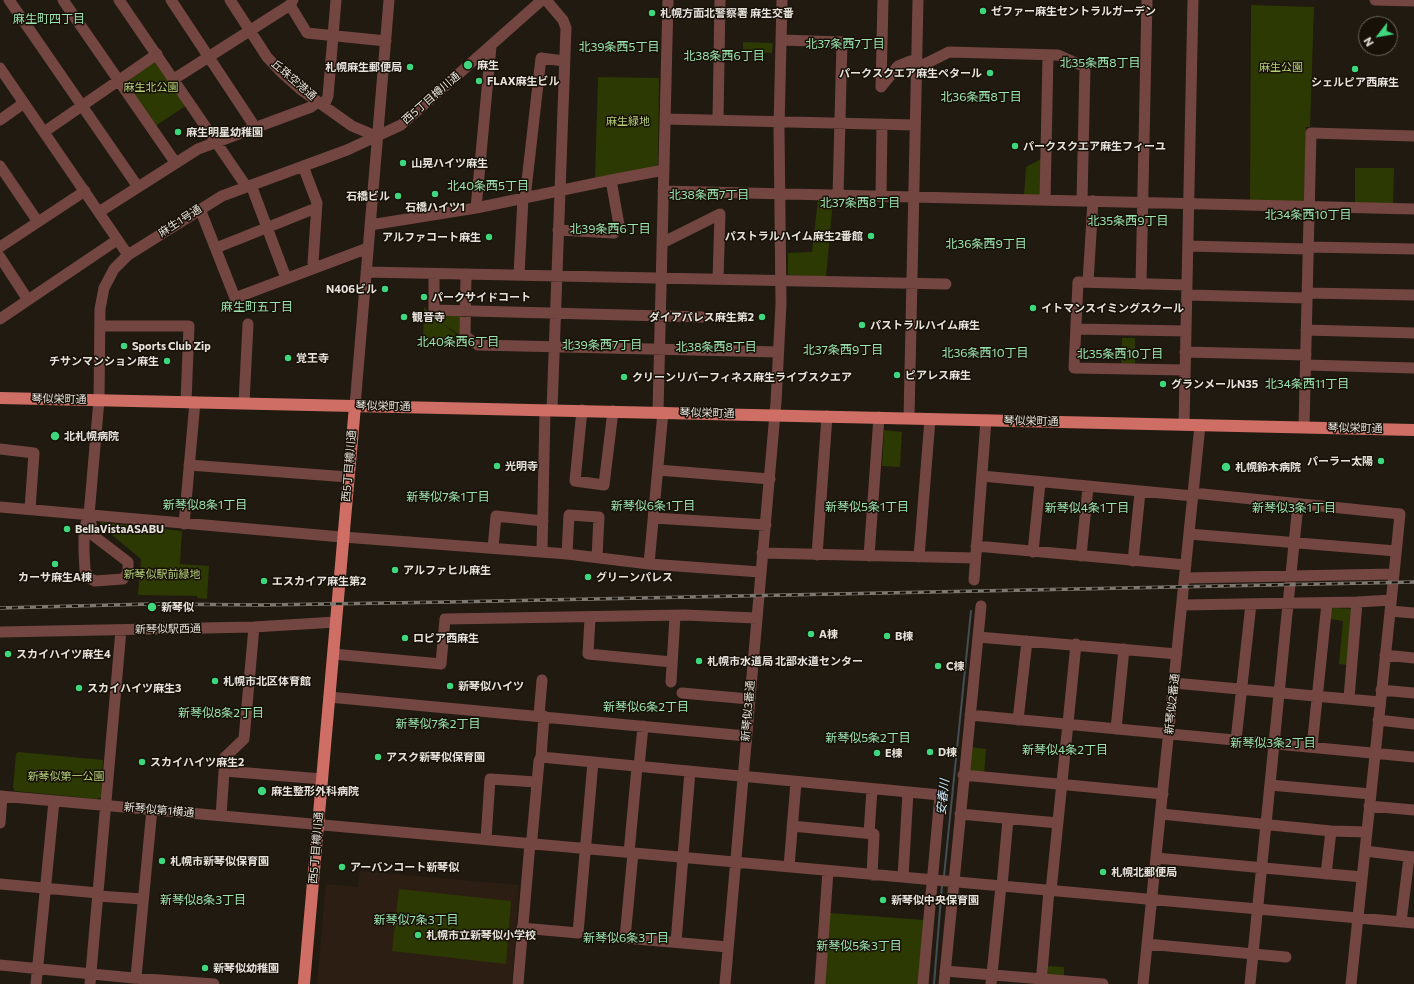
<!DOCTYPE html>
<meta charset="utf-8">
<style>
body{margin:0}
#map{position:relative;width:1414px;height:984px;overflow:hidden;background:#201a11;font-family:Commissioner,sans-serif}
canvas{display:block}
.north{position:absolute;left:1358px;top:16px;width:40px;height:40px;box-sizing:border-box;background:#171108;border:1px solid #6a655c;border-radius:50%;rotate:239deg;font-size:11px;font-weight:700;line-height:16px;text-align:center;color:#e6e2db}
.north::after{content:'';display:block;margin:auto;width:14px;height:18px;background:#3ed77d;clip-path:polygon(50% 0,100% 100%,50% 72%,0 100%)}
</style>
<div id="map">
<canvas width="1414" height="984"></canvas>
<div class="north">N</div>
</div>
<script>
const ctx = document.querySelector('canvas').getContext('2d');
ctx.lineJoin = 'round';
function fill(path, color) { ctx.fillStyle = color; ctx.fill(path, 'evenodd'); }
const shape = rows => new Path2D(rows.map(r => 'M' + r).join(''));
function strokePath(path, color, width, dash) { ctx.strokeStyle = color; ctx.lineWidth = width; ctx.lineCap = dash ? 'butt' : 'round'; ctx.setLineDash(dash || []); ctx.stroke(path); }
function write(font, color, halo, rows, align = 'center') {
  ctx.font = font + ' Commissioner,"Noto Sans JP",sans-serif'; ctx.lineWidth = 3; ctx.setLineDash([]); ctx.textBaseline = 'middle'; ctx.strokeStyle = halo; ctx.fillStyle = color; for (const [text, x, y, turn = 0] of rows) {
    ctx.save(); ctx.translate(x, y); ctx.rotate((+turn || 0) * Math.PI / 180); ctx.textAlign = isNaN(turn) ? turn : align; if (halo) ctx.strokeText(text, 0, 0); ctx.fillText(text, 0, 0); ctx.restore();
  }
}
const education = shape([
 [360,871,519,885,512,984,317,984,326,884,358,887]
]);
const green = shape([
 [1251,5,1314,7,1310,127,1306,127,1304,201,1250,201],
 [743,42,773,43,772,53,743,52],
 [156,61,187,105,154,127,124,80],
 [598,77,659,78,658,164,656,167,595,179],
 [1041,159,1040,197,1024,196,1026,167],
 [1355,168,1394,168,1393,209,1355,208],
 [818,199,833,200,826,277,788,275,788,253,812,252],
 [424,307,438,320,438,313,462,314,462,337,442,323,459,337,447,346,423,346],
 [1122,338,1135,338,1135,366,1121,366],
 [884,430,902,432,900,467,882,466],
 [100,522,182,531,180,564,209,566,207,599,197,598,197,596,138,595,141,559,100,525],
 [1331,608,1354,609,1348,665,1339,664,1343,621,1330,619],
 [970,747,986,749,984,775,968,773],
 [18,752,103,760,101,797,97,799,15,791,13,788,16,754],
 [399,889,511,901,506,964,392,951],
 [830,913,924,920,918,984,825,984],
 [1048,966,1064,967,1064,978,1047,976]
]);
const stream = shape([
 [944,876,971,611],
 [934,984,942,885]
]);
const minor = shape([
 [9,0,138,187],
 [63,0,175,162],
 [119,0,246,186],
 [171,0,255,127],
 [230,0,267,57,282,73,300,89,352,126,378,137],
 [546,0,563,20,566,28,552,410],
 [883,0,881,87,898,66,910,61,917,61],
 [1375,0,1414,1],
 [290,5,307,33,386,41],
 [781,40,842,42,838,196],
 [916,65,925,64,949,52,1058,55,1085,67,1082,201],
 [0,68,128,255],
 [174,79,290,5,293,0],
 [324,106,328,96,336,0],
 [665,119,915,125],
 [0,120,24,103],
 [718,120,720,0],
 [44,132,157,54],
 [0,166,38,222],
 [303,166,317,203,313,263,315,268],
 [611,180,664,170],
 [251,185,286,278],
 [663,191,1414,209],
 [881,197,882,124],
 [525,198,541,58,564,61],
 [1045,200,1048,55],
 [476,208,491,46],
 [200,209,235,298,368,248],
 [99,212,198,149,311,107,318,102],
 [370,225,476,208,611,180,619,225,614,233,558,230],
 [662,243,720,214,718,279],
 [1188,246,1308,249],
 [0,247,85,191],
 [1308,247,1414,249],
 [216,248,316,208],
 [0,257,28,300],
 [366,272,946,284],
 [434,274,434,310,702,317],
 [466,274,465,336,478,345,778,352],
 [519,275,523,198],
 [1088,282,1093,201],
 [1141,284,1147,0],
 [1307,293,1414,295],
 [1187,295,1307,298],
 [0,319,117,240],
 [100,326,189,326,186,402],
 [1076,329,1186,331],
 [1306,330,1414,333],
 [1185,352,1306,355],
 [1306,365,1414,368],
 [1185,370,1074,368,1078,282,1187,285],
 [244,403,248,324],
 [355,406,389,0],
 [582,410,575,481,604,485,613,411],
 [658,412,668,0],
 [909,418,918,0],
 [1184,425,1193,0],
 [1304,427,1311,133,1414,136],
 [0,449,34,453,30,509],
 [189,465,348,477],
 [658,470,770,479],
 [982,476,1193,496],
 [0,507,330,536,567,554,649,564,760,572],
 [89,515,94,536,128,562,128,573,123,579,95,581,89,578,85,570,84,552,84,529,89,515,99,400,100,309,104,288,114,269,128,255,222,196,347,150,401,125,542,0],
 [654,518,766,525],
 [184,524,195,402],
 [1189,534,1396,551],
 [976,546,1186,565],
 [493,548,496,516,543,521],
 [542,552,545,410],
 [1033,552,1040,483],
 [762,553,975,558],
 [567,554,569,515,599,517,597,557],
 [817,555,827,416],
 [869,556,879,417],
 [1081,556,1088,487],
 [919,557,930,419],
 [1133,561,1140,492],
 [649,564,663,412],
 [1185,578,1394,574,1400,514,1193,493],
 [974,580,986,420],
 [1182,605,1357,602,1391,600],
 [1390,611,1414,613],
 [590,618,588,654,672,662],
 [0,632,254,627,336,622],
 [978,637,1177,654],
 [333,654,441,664,445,619,684,615,756,618],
 [1385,655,1414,658],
 [671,682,675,616],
 [1174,683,1380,702],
 [1381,690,1414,693],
 [682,693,749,699],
 [329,697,746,736],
 [1349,698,1357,602],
 [539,715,542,680],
 [970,715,1414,757],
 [1018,720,1027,641],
 [1378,720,1414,724],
 [1116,729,1124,649],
 [1236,740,1251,604],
 [1312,747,1327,603],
 [541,757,544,716],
 [639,767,643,726],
 [224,771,322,779],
 [963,775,1163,794],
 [1270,785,1371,794],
 [0,796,1414,923],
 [1369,806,1414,810],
 [960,814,1058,823],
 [1161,814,1331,831,1367,832],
 [221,816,225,757,244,739,254,627],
 [0,823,2,796],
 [792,826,874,834,872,875],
 [869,834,872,789],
 [486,839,490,779,536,782],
 [1365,851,1414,857],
 [629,853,637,767],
 [633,853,625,938,728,947],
 [1156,858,1362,877],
 [789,867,796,782],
 [1326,874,1331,831],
 [903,877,908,792],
 [0,884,98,893],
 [1002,886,1008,819],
 [1051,891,1076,644],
 [97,896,143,899],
 [1401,922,1409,857],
 [522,928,578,933,593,762],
 [676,942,690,771],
 [1147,944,1286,957],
 [0,965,133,978,214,984],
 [945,971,1103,984],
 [136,977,152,809],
 [36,984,54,801],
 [90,984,121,630],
 [518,984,530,843,532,838,539,761,541,757,940,795,923,984],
 [725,984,776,402,781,304,779,127,782,0],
 [820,984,828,871],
 [944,984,981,606],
 [991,984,1001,886],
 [1041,984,1049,890],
 [1143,984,1200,425],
 [1250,984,1298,504],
 [1351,984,1394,574]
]);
const major = shape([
 [0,398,1414,430],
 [304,984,355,406]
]);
const rail = shape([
 [0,608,151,604,263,605,448,602,1414,582]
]);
const markers = [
 [983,11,4,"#3ed77d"],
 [652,13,4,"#3ed77d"],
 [468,65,5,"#3ed77d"],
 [410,67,4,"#3ed77d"],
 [1355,69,4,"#3ed77d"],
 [990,73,4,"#3ed77d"],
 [479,81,4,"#3ed77d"],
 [178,132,4,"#3ed77d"],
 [1015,146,4,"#3ed77d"],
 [403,163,4,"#3ed77d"],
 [435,194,4,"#3ed77d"],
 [398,196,4,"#3ed77d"],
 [871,236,4,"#3ed77d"],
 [489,237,4,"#3ed77d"],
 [385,289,4,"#3ed77d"],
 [424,297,4,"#3ed77d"],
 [1033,308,4,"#3ed77d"],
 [404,317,4,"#3ed77d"],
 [762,317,4,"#3ed77d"],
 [862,325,4,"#3ed77d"],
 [124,346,4,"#3ed77d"],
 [288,358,4,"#3ed77d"],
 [167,361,4,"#3ed77d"],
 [897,375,4,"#3ed77d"],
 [624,377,4,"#3ed77d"],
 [1163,384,4,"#3ed77d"],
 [55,436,5,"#3ed77d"],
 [1381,461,4,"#3ed77d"],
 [497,466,4,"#3ed77d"],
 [1226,467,5,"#3ed77d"],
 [67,529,4,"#3ed77d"],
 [55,564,4,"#3ed77d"],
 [395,570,4,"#3ed77d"],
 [588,577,4,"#3ed77d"],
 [264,581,4,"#3ed77d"],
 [152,607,5,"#3ed77d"],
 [811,634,4,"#3ed77d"],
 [887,636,4,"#3ed77d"],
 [405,638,4,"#3ed77d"],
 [8,654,4,"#3ed77d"],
 [699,661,4,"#3ed77d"],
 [938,666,4,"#3ed77d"],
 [215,681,4,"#3ed77d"],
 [450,686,4,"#3ed77d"],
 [79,688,4,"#3ed77d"],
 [930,752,4,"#3ed77d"],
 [877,753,4,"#3ed77d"],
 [378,757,4,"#3ed77d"],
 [142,762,4,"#3ed77d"],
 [262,791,5,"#3ed77d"],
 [162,861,4,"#3ed77d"],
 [342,867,4,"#3ed77d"],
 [1103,872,4,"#3ed77d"],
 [883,900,4,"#3ed77d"],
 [418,935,4,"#3ed77d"],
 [205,968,4,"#3ed77d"]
];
const poiNames = [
 ["ゼファー麻生セントラルガーデン",991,11],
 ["札幌方面北警察署 麻生交番",660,13],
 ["麻生",477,65],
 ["札幌麻生郵便局",402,67,"right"],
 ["パークスクエア麻生ペタール",982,73,"right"],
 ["FLAX麻生ビル",487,81],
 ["シェルピア西麻生",1355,82,"center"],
 ["麻生明星幼稚園",186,132],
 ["パークスクエア麻生フィーユ",1023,146],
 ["山晃ハイツ麻生",411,163],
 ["石橋ビル",390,196,"right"],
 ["石橋ハイツ1",435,207,"center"],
 ["パストラルハイム麻生2番館",863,236,"right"],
 ["アルファコート麻生",481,237,"right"],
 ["N406ビル",377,289,"right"],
 ["パークサイドコート",432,297],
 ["イトマンスイミングスクール",1041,308],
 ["観音寺",412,317],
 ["ダイアパレス麻生第2",754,317,"right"],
 ["パストラルハイム麻生",870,325],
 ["Sports Club Zip",132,346],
 ["覚王寺",296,358],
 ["チサンマンション麻生",159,361,"right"],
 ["ピアレス麻生",905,375],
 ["クリーンリバーフィネス麻生ライブスクエア",632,377],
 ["グランメールN35",1171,384],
 ["北札幌病院",64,436],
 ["パーラー太陽",1373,461,"right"],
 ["光明寺",505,466],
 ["札幌鈴木病院",1235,467],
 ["BellaVistaASABU",75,529],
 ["アルファヒル麻生",403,570],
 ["カーサ麻生A棟",55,577,"center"],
 ["グリーンパレス",596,577],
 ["エスカイア麻生第2",272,581],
 ["新琴似",161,607],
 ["A棟",819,634],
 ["B棟",895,636],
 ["ロピア西麻生",413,638],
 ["スカイハイツ麻生4",16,654],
 ["札幌市水道局 北部水道センター",707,661],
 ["C棟",946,666],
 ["札幌市北区体育館",223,681],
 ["新琴似ハイツ",458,686],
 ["スカイハイツ麻生3",87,688],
 ["D棟",938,752],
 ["E棟",885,753],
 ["アスク新琴似保育園",386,757],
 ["スカイハイツ麻生2",150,762],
 ["麻生整形外科病院",271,791],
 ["札幌市新琴似保育園",170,861],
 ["アーバンコート新琴似",350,867],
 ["札幌北郵便局",1111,872],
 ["新琴似中央保育園",891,900],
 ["札幌市立新琴似小学校",426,935],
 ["新琴似幼稚園",213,968]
];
const parkNames = [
 ["麻生公園",1281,67],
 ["麻生北公園",151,87],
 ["麻生緑地",628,121],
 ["新琴似駅前緑地",162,574],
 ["新琴似第一公園",66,776]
];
const streetNames = [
 ["丘珠空港通",294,80,41],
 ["西5丁目樽川通",431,98,-41],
 ["麻生1号通",180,221,-33],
 ["琴似栄町通",59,399,1],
 ["琴似栄町通",383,406,1],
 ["琴似栄町通",707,413,1],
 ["琴似栄町通",1031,421,1],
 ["琴似栄町通",1355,428,1],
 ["西5丁目樽川通",349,466,-85],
 ["新琴似駅西通",168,629,-1],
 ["新琴似2番通",1172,704,-84],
 ["新琴似3番通",748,711,-85],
 ["新琴似第1横通",159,810,5],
 ["西5丁目樽川通",316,848,-85]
];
const neighbourhoodNames = [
 ["麻生町四丁目",49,19],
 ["北37条西7丁目",845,44],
 ["北39条西5丁目",619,47],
 ["北38条西6丁目",724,56],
 ["北35条西8丁目",1100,63],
 ["北36条西8丁目",981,97],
 ["北40条西5丁目",488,186],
 ["北38条西7丁目",709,195],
 ["北37条西8丁目",860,203],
 ["北34条西10丁目",1308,215],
 ["北35条西9丁目",1128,221],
 ["北39条西6丁目",610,229],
 ["北36条西9丁目",986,244],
 ["麻生町五丁目",257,307],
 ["北40条西6丁目",458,342],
 ["北39条西7丁目",602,345],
 ["北38条西8丁目",716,347],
 ["北37条西9丁目",843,350],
 ["北36条西10丁目",985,353],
 ["北35条西10丁目",1120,354],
 ["北34条西11丁目",1307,384],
 ["新琴似7条1丁目",448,497],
 ["新琴似8条1丁目",205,505],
 ["新琴似6条1丁目",653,506],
 ["新琴似5条1丁目",867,507],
 ["新琴似4条1丁目",1087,508],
 ["新琴似3条1丁目",1294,508],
 ["新琴似6条2丁目",646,707],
 ["新琴似8条2丁目",221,713],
 ["新琴似7条2丁目",438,724],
 ["新琴似5条2丁目",868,738],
 ["新琴似3条2丁目",1273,743],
 ["新琴似4条2丁目",1065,750],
 ["新琴似8条3丁目",203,900],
 ["新琴似7条3丁目",416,920],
 ["新琴似6条3丁目",626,938],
 ["新琴似5条3丁目",859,946]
];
const waterNames = [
 ["安春川",943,797,-84]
];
fill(education, '#2d1e14');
fill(green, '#2d3903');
strokePath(stream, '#454e54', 2);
strokePath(minor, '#744641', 11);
strokePath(major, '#cf6e65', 12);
strokePath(rail, '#7d7870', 3.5);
strokePath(rail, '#171108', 2, [6]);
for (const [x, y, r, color] of markers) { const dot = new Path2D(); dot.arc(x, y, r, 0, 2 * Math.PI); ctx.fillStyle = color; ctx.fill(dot); strokePath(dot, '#171108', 1.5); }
write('bold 11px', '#e6e2db', '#171108', poiNames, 'left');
write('11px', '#b6d079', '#171108', parkNames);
write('11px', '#e6e2db', '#171108', streetNames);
write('12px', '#9de4b1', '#171108', neighbourhoodNames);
write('italic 12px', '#c7e7fe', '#171108', waterNames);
</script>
